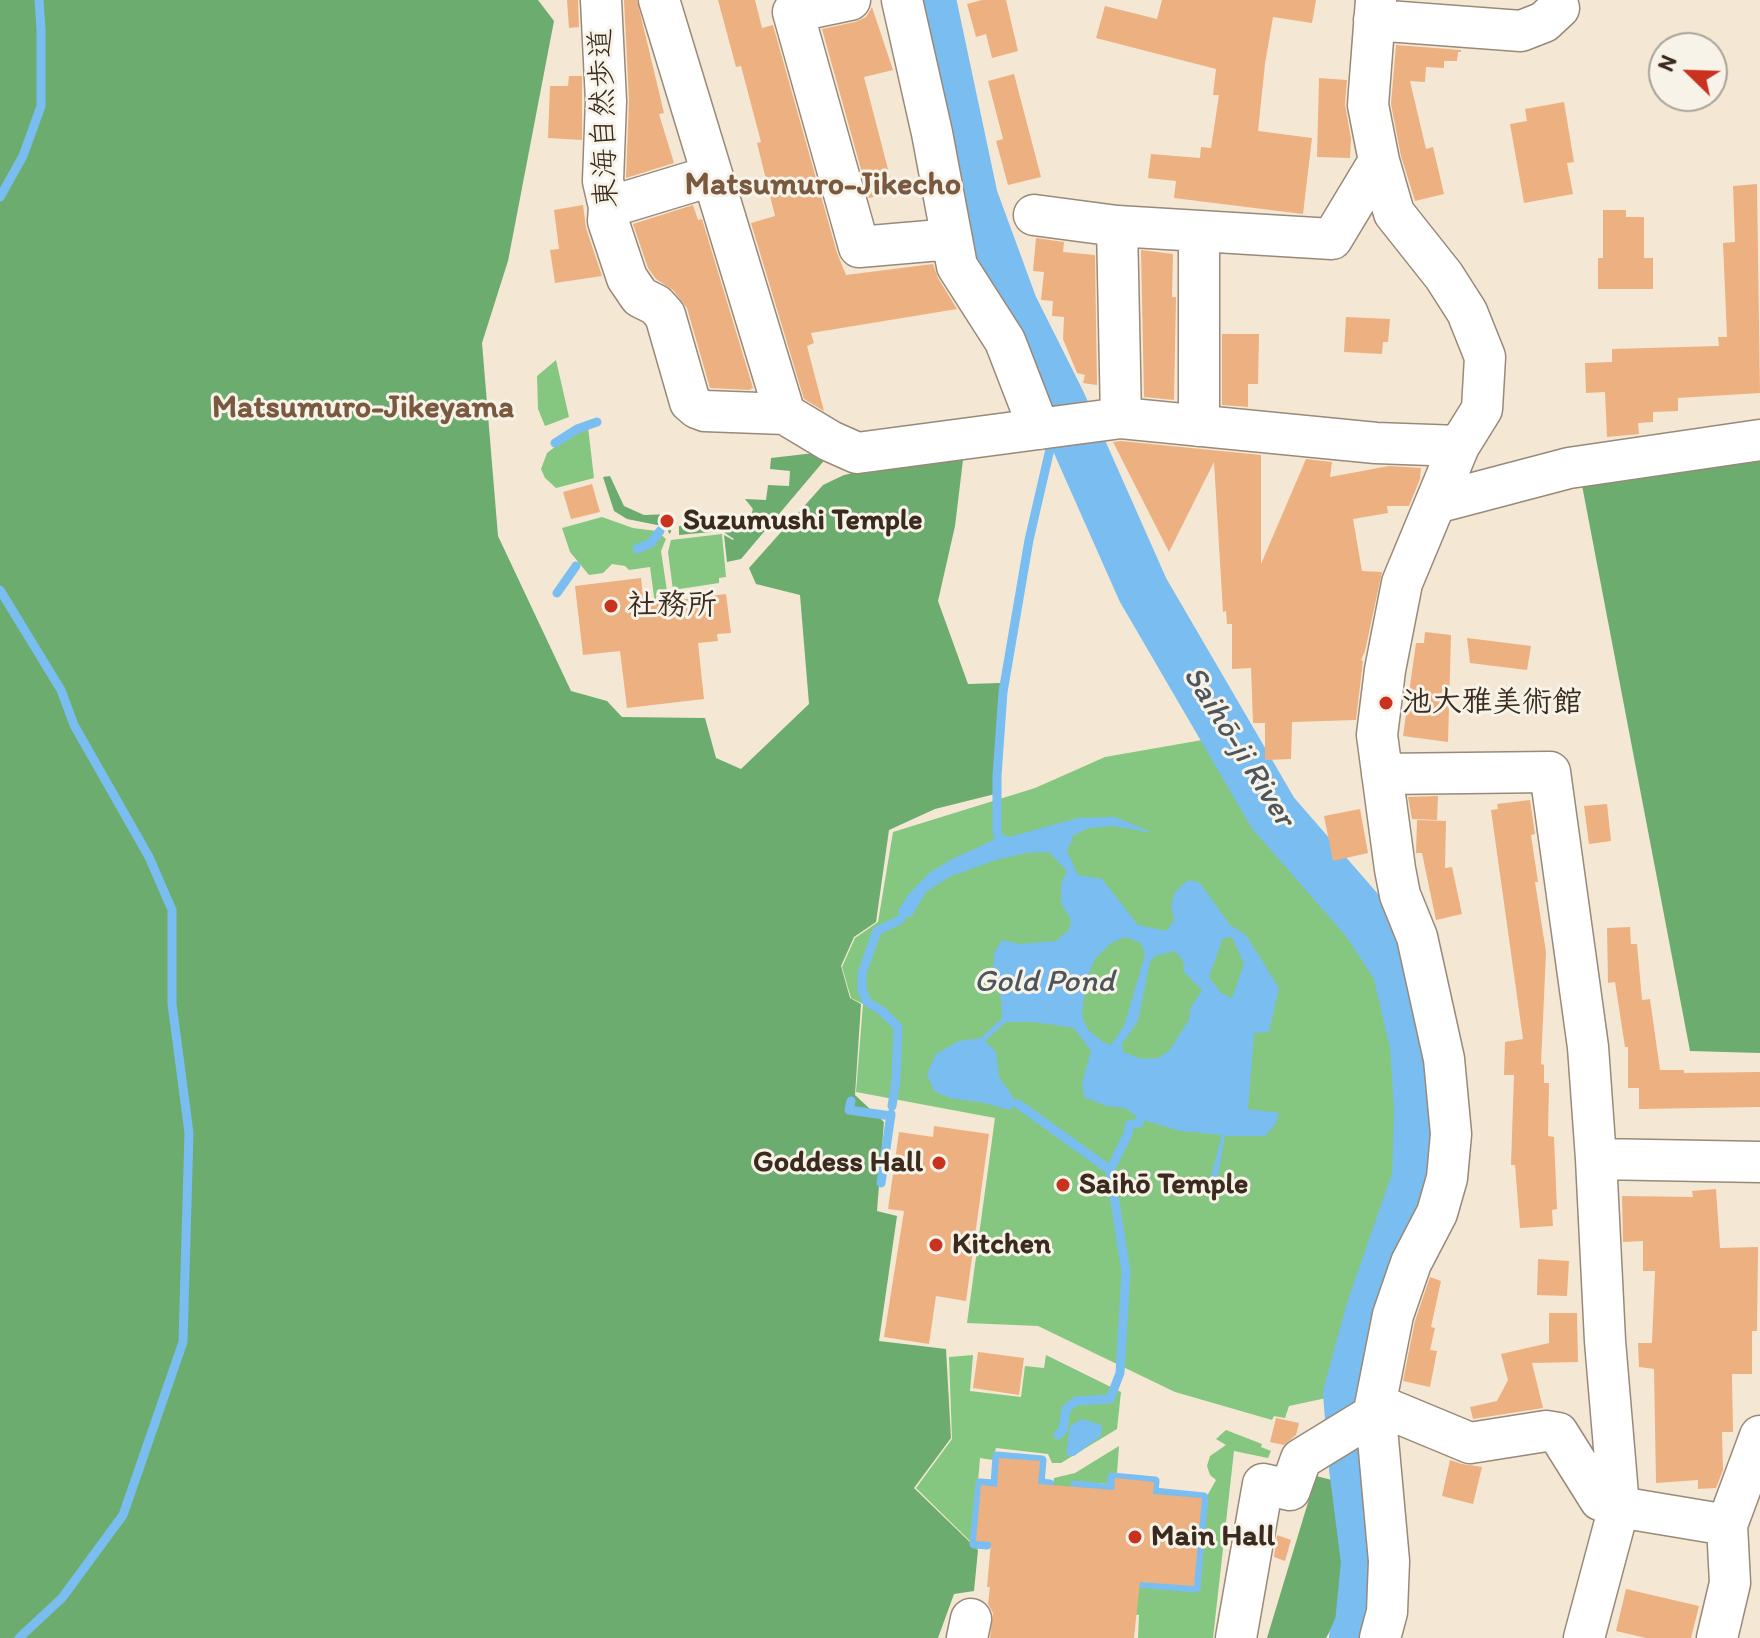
<!DOCTYPE html>
<meta charset="utf-8">
<style>
body{margin:0}
#map{position:relative;width:1760px;height:1638px;overflow:hidden;background:#f4e8d4;font-family:Itim,sans-serif}
canvas{display:block}
.north{position:absolute;left:1648px;top:32px;width:80px;height:80px;box-sizing:border-box;background:#f7f3e8;border:2px solid #aca397;border-radius:50%;rotate:293deg;font-size:22px;font-weight:700;line-height:32px;text-align:center;color:#3b2a1e}
.north::after{content:'';display:block;margin:auto;width:28px;height:36px;background:#c8321e;clip-path:polygon(50% 0,100% 100%,50% 72%,0 100%)}
</style>
<div id="map">
<canvas width="1760" height="1638"></canvas>
<div class="north">N</div>
</div>
<script>
const ctx = document.querySelector('canvas').getContext('2d');
ctx.lineJoin = 'round';
function fill(path, color) { ctx.fillStyle = color; ctx.fill(path, 'evenodd'); }
const shape = rows => new Path2D(rows.map(r => 'M' + r).join(''));
function strokePath(path, color, width, dash) { ctx.strokeStyle = color; ctx.lineWidth = width; ctx.lineCap = dash ? 'butt' : 'round'; ctx.setLineDash(dash || []); ctx.stroke(path); }
function write(font, color, halo, rows, align = 'center') {
  ctx.font = font + ' Itim,"Klee One",sans-serif'; ctx.lineWidth = 6; ctx.setLineDash([]); ctx.textBaseline = 'middle'; ctx.strokeStyle = halo; ctx.fillStyle = color; for (const [text, x, y, turn = 0] of rows) {
    ctx.save(); ctx.translate(x, y); ctx.rotate((+turn || 0) * Math.PI / 180); ctx.textAlign = isNaN(turn) ? turn : align; if (halo) ctx.strokeText(text, 0, 0); ctx.fillText(text, 0, 0); ctx.restore();
  }
}
const green = shape([
 [556,360,569,417,545,426,538,409,537,376],
 [588,427,594,478,556,488,545,478,541,469,547,453,577,430],
 [602,517,633,528,657,531,666,539,661,551,667,591,656,593,657,604,655,604,650,567,629,570,625,566,612,564,603,573,589,575,570,552,562,528],
 [722,534,726,577,719,578,719,583,673,590,668,552,671,540],
 [1208,739,1269,831,1351,926,1383,970,1403,1156,1331,1397,1289,1406,1285,1418,1274,1416,1272,1420,1175,1392,1038,1326,967,1323,995,1118,856,1092,863,1004,851,998,842,967,855,938,878,922,893,832,1035,788,1105,757],
 [973,1355,970,1391,1021,1397,1025,1366,1044,1368,1046,1355,1121,1392,1117,1429,1061,1463,1052,1463,1048,1454,996,1448,993,1460,980,1458,973,1544,916,1488,952,1439,949,1357],
 [1226,1430,1262,1444,1261,1447,1271,1451,1268,1458,1234,1451,1213,1638,1138,1638,1139,1615,1038,1602,1066,1579,1198,1592,1207,1496,1216,1480,1210,1475,1207,1466,1210,1456,1226,1445,1216,1439],
 [1119,1446,1117,1473,1110,1473,1108,1484,1072,1482,1069,1501,1052,1498,1054,1478,1075,1473]
]);
const forest = shape([
 [0,0,538,0,554,21,508,261,482,343,498,536,571,691,607,701,622,717,705,718,716,758,741,769,809,704,800,595,756,584,749,568,823,485,844,475,951,452,963,460,955,526,938,601,968,684,1000,683,995,794,935,809,889,830,876,922,854,937,841,966,850,998,861,1004,855,1095,884,1122,877,1211,897,1216,879,1341,946,1349,951,1438,914,1488,978,1550,974,1591,954,1594,938,1638,0,1638],
 [823,452,828,456,741,559,727,562,724,535,733,540,734,539,722,531,679,535,679,526,737,522,750,518,753,509,745,499,766,500,768,485,789,486,790,471,770,469,771,458],
 [1760,458,1760,1053,1690,1051,1581,480],
 [610,476,624,506,644,515,670,514,671,532,669,534,667,527,627,519,614,511,603,477],
 [1316,1476,1336,1481,1343,1548,1337,1618,1326,1638,1267,1638]
]);
const water = shape([
 [1115,817,1154,833,1113,826,1089,828,1074,835,1067,851,1078,875,1102,879,1138,925,1166,931,1174,920,1171,905,1175,892,1188,880,1200,883,1230,925,1246,935,1279,988,1269,1032,1254,1033,1248,1109,1279,1113,1275,1125,1265,1136,1225,1136,1216,1186,1207,1191,1222,1135,1180,1131,1140,1119,1125,1108,1106,1106,1084,1097,1082,1083,1091,1051,1074,1028,1035,1022,1006,1022,985,1041,996,1052,999,1077,1018,1104,1009,1110,985,1103,950,1098,934,1091,927,1074,936,1054,959,1041,981,1038,1002,1018,1001,998,993,976,994,953,1002,940,1020,944,1056,941,1069,930,1071,920,1061,903,1061,884,1067,871,1049,852,1026,853,996,860,949,877,926,892,912,916,900,920,898,911,908,895,929,873,952,859,992,841,997,832,1009,837,1078,818],
 [1125,937,1141,943,1145,955,1124,1026,1111,1045,1103,1042,1088,1030,1082,1016,1083,1005,1086,980,1095,959,1111,943],
 [1232,937,1244,964,1232,998,1221,993,1209,977,1223,938],
 [1174,951,1183,960,1184,972,1202,990,1190,1009,1189,1020,1169,1051,1158,1058,1141,1059,1123,1052,1122,1044,1138,1021,1150,962,1155,956],
 [1082,1419,1102,1425,1101,1436,1074,1456,1066,1455,1070,1426]
]);
const stream = shape([
 [0,197,23,156,41,106,41,29,39,0],
 [555,443,577,429,597,422],
 [637,549,651,543,660,531],
 [0,590,61,690,74,725,149,857,172,910,172,1004,189,1133,183,1342,123,1515,62,1598,19,1638],
 [557,593,576,566],
 [997,832,997,776,1003,692,1029,540,1053,436],
 [851,1101,849,1110,891,1116],
 [1018,1104,1110,1170],
 [892,1106,896,1081,898,1027,882,1011,867,1002,862,990,862,973,877,931,900,920],
 [881,1183,891,1114],
 [1058,1435,1063,1430,1066,1409,1076,1401,1110,1399,1120,1373,1126,1272,1110,1170,1128,1134,1129,1125,1139,1123,1140,1119],
 [1074,1499,1075,1485,1111,1489,1112,1477,1155,1481,1154,1492,1204,1497,1196,1588,1127,1582],
 [987,1545,974,1544,980,1483,995,1484,997,1456,1042,1460,1040,1483,1050,1484,1049,1496]
]);
const river = shape([
 [930,0,972,198,1012,307,1061,405,1143,590,1273,813,1368,922,1398,968,1416,1045,1420,1111,1418,1178,1372,1310,1349,1394,1355,1468,1367,1562,1361,1624,1355,1638]
]);
const building = shape([
 [567,0,578,0,579,27,569,28],
 [624,0,637,0,664,113,659,114,674,163,626,178,629,100],
 [718,0,755,0,762,28,773,25,837,253,846,275,933,264,938,278,957,309,811,333,814,343,807,346,824,411,804,399,751,223,775,216,757,143,761,142,741,66,736,67],
 [982,0,1006,0,1018,51,992,58,986,34,976,37,967,4],
 [1162,0,1316,0,1312,23,1273,17,1265,64,1258,131,1312,138,1303,214,1174,198,1176,181,1148,178,1151,154,1200,158,1201,147,1211,148,1219,95,1213,95,1216,69,1096,38,1105,6,1157,19],
 [872,7,893,70,864,77,894,192,869,198,822,29,855,22,866,17],
 [1396,45,1461,50,1461,52,1458,52,1457,61,1444,61,1444,68,1426,67,1425,82,1410,81,1426,149,1433,147,1444,194,1415,201,1401,156,1391,104],
 [1014,74,1041,177,1008,185,996,141,1003,139,988,81],
 [569,76,582,76,582,140,548,138,550,86,568,86],
 [1319,78,1347,80,1345,104,1351,139,1350,158,1317,157],
 [1564,102,1574,162,1567,163,1573,194,1524,203,1510,124,1527,121,1525,109],
 [1757,184,1760,393,1678,398,1678,411,1653,412,1653,422,1638,423,1639,434,1607,437,1605,392,1586,393,1585,363,1612,362,1612,349,1719,346,1718,337,1727,337,1723,243,1735,242,1733,186],
 [583,205,586,228,602,276,555,283,550,250,559,249,554,210],
 [693,205,698,220,702,219,753,388,749,390,710,388,687,308,673,290,656,279,648,268,633,224],
 [1603,210,1626,210,1626,217,1644,217,1644,258,1653,258,1653,289,1598,289,1598,258,1603,258],
 [1036,238,1064,242,1063,252,1095,255,1097,385,1083,383,1085,375,1077,373,1063,339,1064,317,1052,316,1053,301,1041,300,1044,272,1033,271],
 [1141,250,1173,254,1172,297,1176,297,1174,400,1144,397],
 [1346,317,1390,319,1388,342,1383,342,1382,354,1344,352],
 [1222,334,1259,334,1258,384,1248,384,1248,407,1222,405],
 [1121,441,1261,455,1261,564,1306,459,1332,462,1330,477,1389,466,1421,468,1420,479,1409,506,1387,506,1388,513,1353,519,1362,571,1382,572,1365,651,1361,660,1363,661,1356,720,1292,722,1291,759,1265,760,1265,723,1253,723,1251,668,1232,669,1232,624,1227,624,1226,611,1223,612,1214,462,1169,552,1113,442],
 [592,484,600,512,571,519,563,492],
 [641,578,644,604,726,594,731,633,717,634,718,641,698,643,704,699,627,708,620,651,583,655,575,586],
 [1425,632,1451,635,1448,742,1403,736,1416,643,1424,643],
 [1467,638,1531,646,1527,670,1470,663],
 [1438,796,1437,820,1412,819,1408,797],
 [1530,800,1535,834,1531,835,1538,882,1535,882,1546,952,1541,1064,1544,1065,1544,1083,1549,1083,1548,1136,1554,1137,1557,1209,1552,1210,1553,1226,1520,1228,1515,1165,1511,1165,1514,1075,1504,1075,1505,1042,1523,1039,1491,810,1498,809,1497,804],
 [1607,804,1611,841,1589,844,1584,806],
 [1360,809,1368,853,1333,861,1324,816],
 [1417,820,1446,821,1445,868,1452,867,1462,914,1436,920,1422,853,1416,853],
 [1630,927,1631,944,1637,944,1642,1000,1650,999,1660,1070,1684,1070,1684,1073,1760,1072,1760,1107,1639,1109,1639,1088,1628,1088,1628,1047,1625,1047,1615,982,1608,983,1607,928],
 [934,1126,989,1134,966,1301,936,1296,929,1344,884,1337,904,1211,888,1209,899,1132,933,1137],
 [1716,1189,1720,1248,1758,1247,1757,1331,1752,1331,1752,1374,1732,1374,1733,1432,1722,1432,1723,1470,1716,1488,1698,1489,1698,1480,1656,1483,1654,1369,1639,1367,1638,1343,1652,1343,1655,1271,1643,1271,1643,1241,1623,1242,1622,1196,1693,1197,1692,1191],
 [1538,1259,1569,1261,1567,1296,1537,1295],
 [1430,1277,1441,1281,1431,1327,1435,1328,1430,1350,1437,1351,1430,1387,1403,1381,1415,1321],
 [1549,1313,1577,1313,1578,1362,1532,1363,1543,1408,1473,1419,1470,1407,1497,1401,1508,1380,1501,1354,1549,1343],
 [978,1352,1024,1358,1019,1395,973,1388],
 [1276,1418,1299,1423,1296,1435,1284,1445,1270,1442],
 [999,1458,1040,1461,1038,1484,1114,1490,1115,1478,1154,1482,1153,1494,1202,1498,1194,1586,1140,1582,1134,1638,990,1638,993,1613,988,1604,990,1587,987,1587,991,1542,976,1541,981,1485,997,1487],
 [1450,1460,1462,1464,1482,1467,1473,1504,1442,1496],
 [1277,1535,1291,1540,1285,1561,1274,1557],
 [1626,1589,1699,1606,1691,1638,1646,1638,1616,1631]
]);
const minor = shape([
 [601,0,606,101,603,181,609,207,608,221,627,278,640,297,656,305,665,315,690,402,697,408,705,411,785,414],
 [659,0,785,414,830,441,857,453,1121,418,1376,443,1459,446],
 [850,0,793,12,859,247,952,239],
 [902,0,932,133,957,266,1005,341,1039,429],
 [1376,0,1368,105,1379,161,1394,213,1444,276,1467,312,1485,357,1482,409,1459,446,1402,583,1385,670,1377,735,1395,869,1400,895,1417,937,1444,1059,1451,1134,1447,1178,1437,1213,1411,1263,1393,1315,1375,1406,1389,1561,1387,1612,1380,1638],
 [1374,20,1521,31,1544,22,1559,8],
 [609,207,711,176],
 [1034,215,1117,226,1332,239,1379,161],
 [1117,226,1121,418],
 [1199,426,1199,232],
 [1436,503,1569,468,1760,440],
 [1382,774,1550,772,1588,1047,1596,1159],
 [1376,1404,1470,1443,1546,1431,1558,1433,1600,1500,1619,1507,1727,1525,1760,1436],
 [967,1638,971,1619],
 [1236,1638,1263,1484,1290,1490,1301,1459,1376,1413],
 [1584,1638,1619,1507,1605,1341,1596,1159,1760,1162],
 [1717,1638,1730,1583,1727,1525]
]);
const markers = [
 [667,521,8,"#c8321e"],
 [611,606,8,"#c8321e"],
 [1386,703,8,"#c8321e"],
 [939,1163,8,"#c8321e"],
 [1063,1185,8,"#c8321e"],
 [936,1245,8,"#c8321e"],
 [1135,1537,8,"#c8321e"]
];
const streetNames = [
 ["東海自然歩道",605,118,-92]
];
const poiNames = [
 ["Suzumushi Temple",683,521],
 ["社務所",627,606],
 ["池大雅美術館",1402,703],
 ["Goddess Hall",923,1163,"right"],
 ["Saihō Temple",1079,1185],
 ["Kitchen",952,1245],
 ["Main Hall",1151,1537]
];
const neighbourhoodNames = [
 ["Matsumuro-Jikecho",823,186],
 ["Matsumuro-Jikeyama",363,409]
];
const waterNames = [
 ["Saihō-ji River",1238,747,58],
 ["Gold Pond",1044,983]
];
fill(green, '#85c780');
fill(forest, '#6cac6e');
fill(water, '#7abef1');
strokePath(stream, '#7abef1', 9);
strokePath(river, '#7abef1', 52);
fill(building, '#edb080');
strokePath(minor, '#988979', 43);
strokePath(minor, '#fff', 40);
for (const [x, y, r, color] of markers) { const dot = new Path2D(); dot.arc(x, y, r, 0, 2 * Math.PI); ctx.fillStyle = color; ctx.fill(dot); strokePath(dot, '#f7f3e8', 3); }
write('30px', '#3b2a1e', '#f7f3e8', streetNames);
write('bold 30px', '#3b2a1e', '#f7f3e8', poiNames, 'left');
write('bold 32px', '#795940', '#f7f3e8', neighbourhoodNames);
write('italic 32px', '#4e565d', '#f7f3e8', waterNames);
</script>
